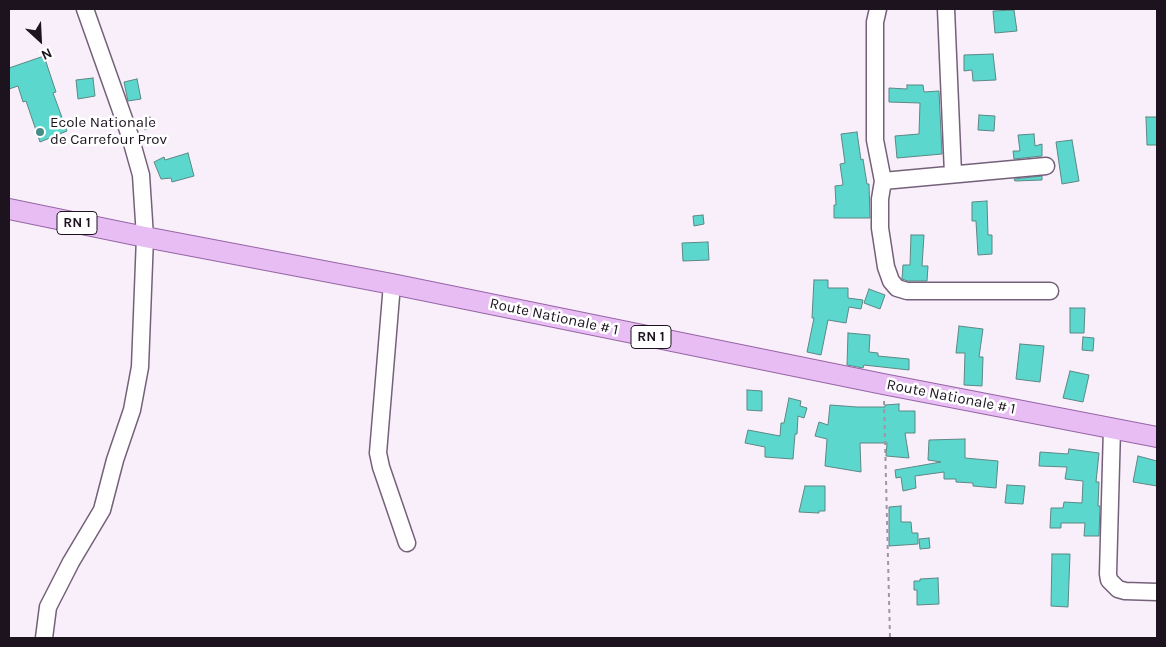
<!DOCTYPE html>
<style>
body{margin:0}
#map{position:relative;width:1166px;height:647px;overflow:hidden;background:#f8effb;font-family:Karla,sans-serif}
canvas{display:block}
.frame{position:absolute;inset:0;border:10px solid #1c131e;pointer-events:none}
.north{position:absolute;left:15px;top:15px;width:50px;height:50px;-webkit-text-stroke:4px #fff;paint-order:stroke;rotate:155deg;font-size:14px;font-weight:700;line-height:20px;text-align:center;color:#1c131e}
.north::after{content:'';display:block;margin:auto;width:18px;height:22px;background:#1c131e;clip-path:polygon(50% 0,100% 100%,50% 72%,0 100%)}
</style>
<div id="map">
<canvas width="1166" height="647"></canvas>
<div class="frame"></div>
<div class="north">N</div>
</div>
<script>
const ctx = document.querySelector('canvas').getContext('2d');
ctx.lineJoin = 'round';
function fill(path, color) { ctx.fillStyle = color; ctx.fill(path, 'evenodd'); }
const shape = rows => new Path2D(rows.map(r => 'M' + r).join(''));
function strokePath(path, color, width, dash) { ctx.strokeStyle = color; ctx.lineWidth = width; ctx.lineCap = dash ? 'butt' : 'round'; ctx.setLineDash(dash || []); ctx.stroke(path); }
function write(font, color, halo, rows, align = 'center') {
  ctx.font = font + ' Karla,sans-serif'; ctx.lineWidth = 5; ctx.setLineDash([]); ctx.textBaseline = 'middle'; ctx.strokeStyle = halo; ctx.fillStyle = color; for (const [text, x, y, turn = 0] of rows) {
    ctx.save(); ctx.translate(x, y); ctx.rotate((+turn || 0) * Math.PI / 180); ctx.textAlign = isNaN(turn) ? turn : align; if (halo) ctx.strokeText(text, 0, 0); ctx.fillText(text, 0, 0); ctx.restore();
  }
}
const building = shape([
 [1014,10,1017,31,995,33,993,11,1014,10],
 [993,54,996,80,973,81,972,70,964,71,964,55,993,54],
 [44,56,56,92,53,93,67,131,40,142,26,101,23,102,18,86,9,89,9,68,44,56],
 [93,78,95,96,78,99,76,80,93,78],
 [137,79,141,99,128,101,124,82,137,79],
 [907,85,923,85,924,92,939,91,942,154,897,158,895,136,919,134,920,103,889,102,889,88,907,89,907,85],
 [979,115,995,116,994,131,978,130,979,115],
 [150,117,153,126,145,130,141,120,150,117],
 [1146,117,1157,117,1157,145,1147,145,1146,117],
 [857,132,861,160,863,159,867,184,869,184,870,218,834,218,834,205,836,205,835,186,843,185,840,164,845,163,841,134,857,132],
 [1034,134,1035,146,1042,144,1042,156,1014,159,1013,151,1020,151,1018,135,1034,134],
 [1072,140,1079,181,1062,184,1056,142,1072,140],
 [188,153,194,176,172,182,171,178,161,179,154,162,164,157,165,160,188,153],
 [1042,176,1042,180,1015,181,1014,179,1042,176],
 [987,201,988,235,992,235,992,254,978,255,976,221,972,221,972,202,987,201],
 [703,215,704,224,694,226,693,216,703,215],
 [911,235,924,235,922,266,928,266,927,281,908,281,902,279,903,265,910,265,911,235],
 [708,242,709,260,683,261,682,243,708,242],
 [814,280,828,280,828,288,848,288,848,298,863,300,861,309,849,307,846,323,828,320,821,355,807,352,814,318,812,318,814,280],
 [869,289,885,295,880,309,864,303,869,289],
 [1070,308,1085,308,1084,333,1070,333,1070,308],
 [959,326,983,329,979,357,983,357,982,386,964,385,965,353,956,353,959,326],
 [848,333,870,335,869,352,878,353,878,356,909,359,909,370,864,365,863,368,847,365,848,333],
 [1083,337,1094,338,1093,351,1082,350,1083,337],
 [1020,344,1044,346,1040,382,1016,379,1020,344],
 [1070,371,1089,375,1083,402,1063,398,1070,371],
 [747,390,762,391,762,411,747,410,747,390],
 [789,398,801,401,800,406,807,408,804,418,798,416,797,434,795,434,793,459,765,457,765,447,745,443,748,430,780,436,781,423,784,423,789,398],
 [899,404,899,411,915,411,915,433,905,433,909,458,886,456,887,443,860,443,861,472,825,466,827,439,815,436,819,422,828,425,830,405,857,407,885,407,885,405,899,404],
 [965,439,965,458,998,461,996,488,973,486,973,483,956,482,956,479,944,479,944,472,915,476,916,488,903,491,901,477,896,478,895,470,941,462,928,460,929,440,965,439],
 [1069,449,1099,453,1096,482,1099,482,1098,506,1100,506,1099,536,1084,536,1085,523,1061,523,1061,528,1050,528,1051,508,1063,508,1064,502,1082,503,1083,481,1065,479,1067,467,1039,466,1040,452,1068,454,1069,449],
 [1138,456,1157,461,1157,486,1133,482,1138,456],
 [1007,485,1025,486,1023,504,1005,503,1007,485],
 [805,486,825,486,825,511,819,511,819,513,799,512,805,486],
 [901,506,901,522,911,522,912,533,918,533,918,544,889,546,889,507,901,506],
 [929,538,930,548,920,549,919,539,929,538],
 [1052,554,1070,554,1068,607,1051,606,1052,554],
 [938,578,939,604,917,605,917,590,914,590,914,581,920,581,920,579,938,578]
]);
const path = shape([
 [884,401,890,638]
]);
const minor = shape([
 [878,9,875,22,875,140,883,181,880,199,880,228,886,267,891,281,897,288,907,291,1050,291],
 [946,9,953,174],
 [883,181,1046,166],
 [392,284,378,453,381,467,407,543],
 [1112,428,1108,574,1109,580,1118,589,1125,591,1157,592],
 [44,638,48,607,71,562,102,510,115,460,132,410,140,367,145,237,141,175,130,136,85,9]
]);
const major = shape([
 [9,209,145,237,392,284,883,384,1157,437]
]);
const markers = [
 [40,132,5,"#468c87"]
];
const shields = [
 [77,223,40],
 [651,337,40]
];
const shieldNames = [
 ["RN 1",77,223],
 ["RN 1",651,337]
];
const poiNames = [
 ["Ecole Nationale",50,123],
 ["de Carrefour Prov",50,140]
];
const streetNames = [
 ["Route Nationale # 1",554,317,12],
 ["Route Nationale # 1",951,397,11]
];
fill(building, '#5bd7ce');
strokePath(building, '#5d8784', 1);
strokePath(minor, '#75607a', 19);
strokePath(major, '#9765a4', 22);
strokePath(path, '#9f96a2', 2, [4, 4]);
strokePath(minor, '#fff', 16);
strokePath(major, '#e8bdf4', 20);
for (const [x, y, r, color] of markers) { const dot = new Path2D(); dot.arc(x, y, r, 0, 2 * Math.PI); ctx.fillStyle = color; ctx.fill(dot); strokePath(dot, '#fff', 2); }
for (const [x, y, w] of shields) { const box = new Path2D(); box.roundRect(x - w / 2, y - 11.5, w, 23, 4); ctx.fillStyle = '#fff'; ctx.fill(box); strokePath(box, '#1c131e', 1); }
write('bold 14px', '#1c131e', null, shieldNames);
write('15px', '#1c131e', '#fff', poiNames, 'left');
write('15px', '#1c131e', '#fff', streetNames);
</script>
